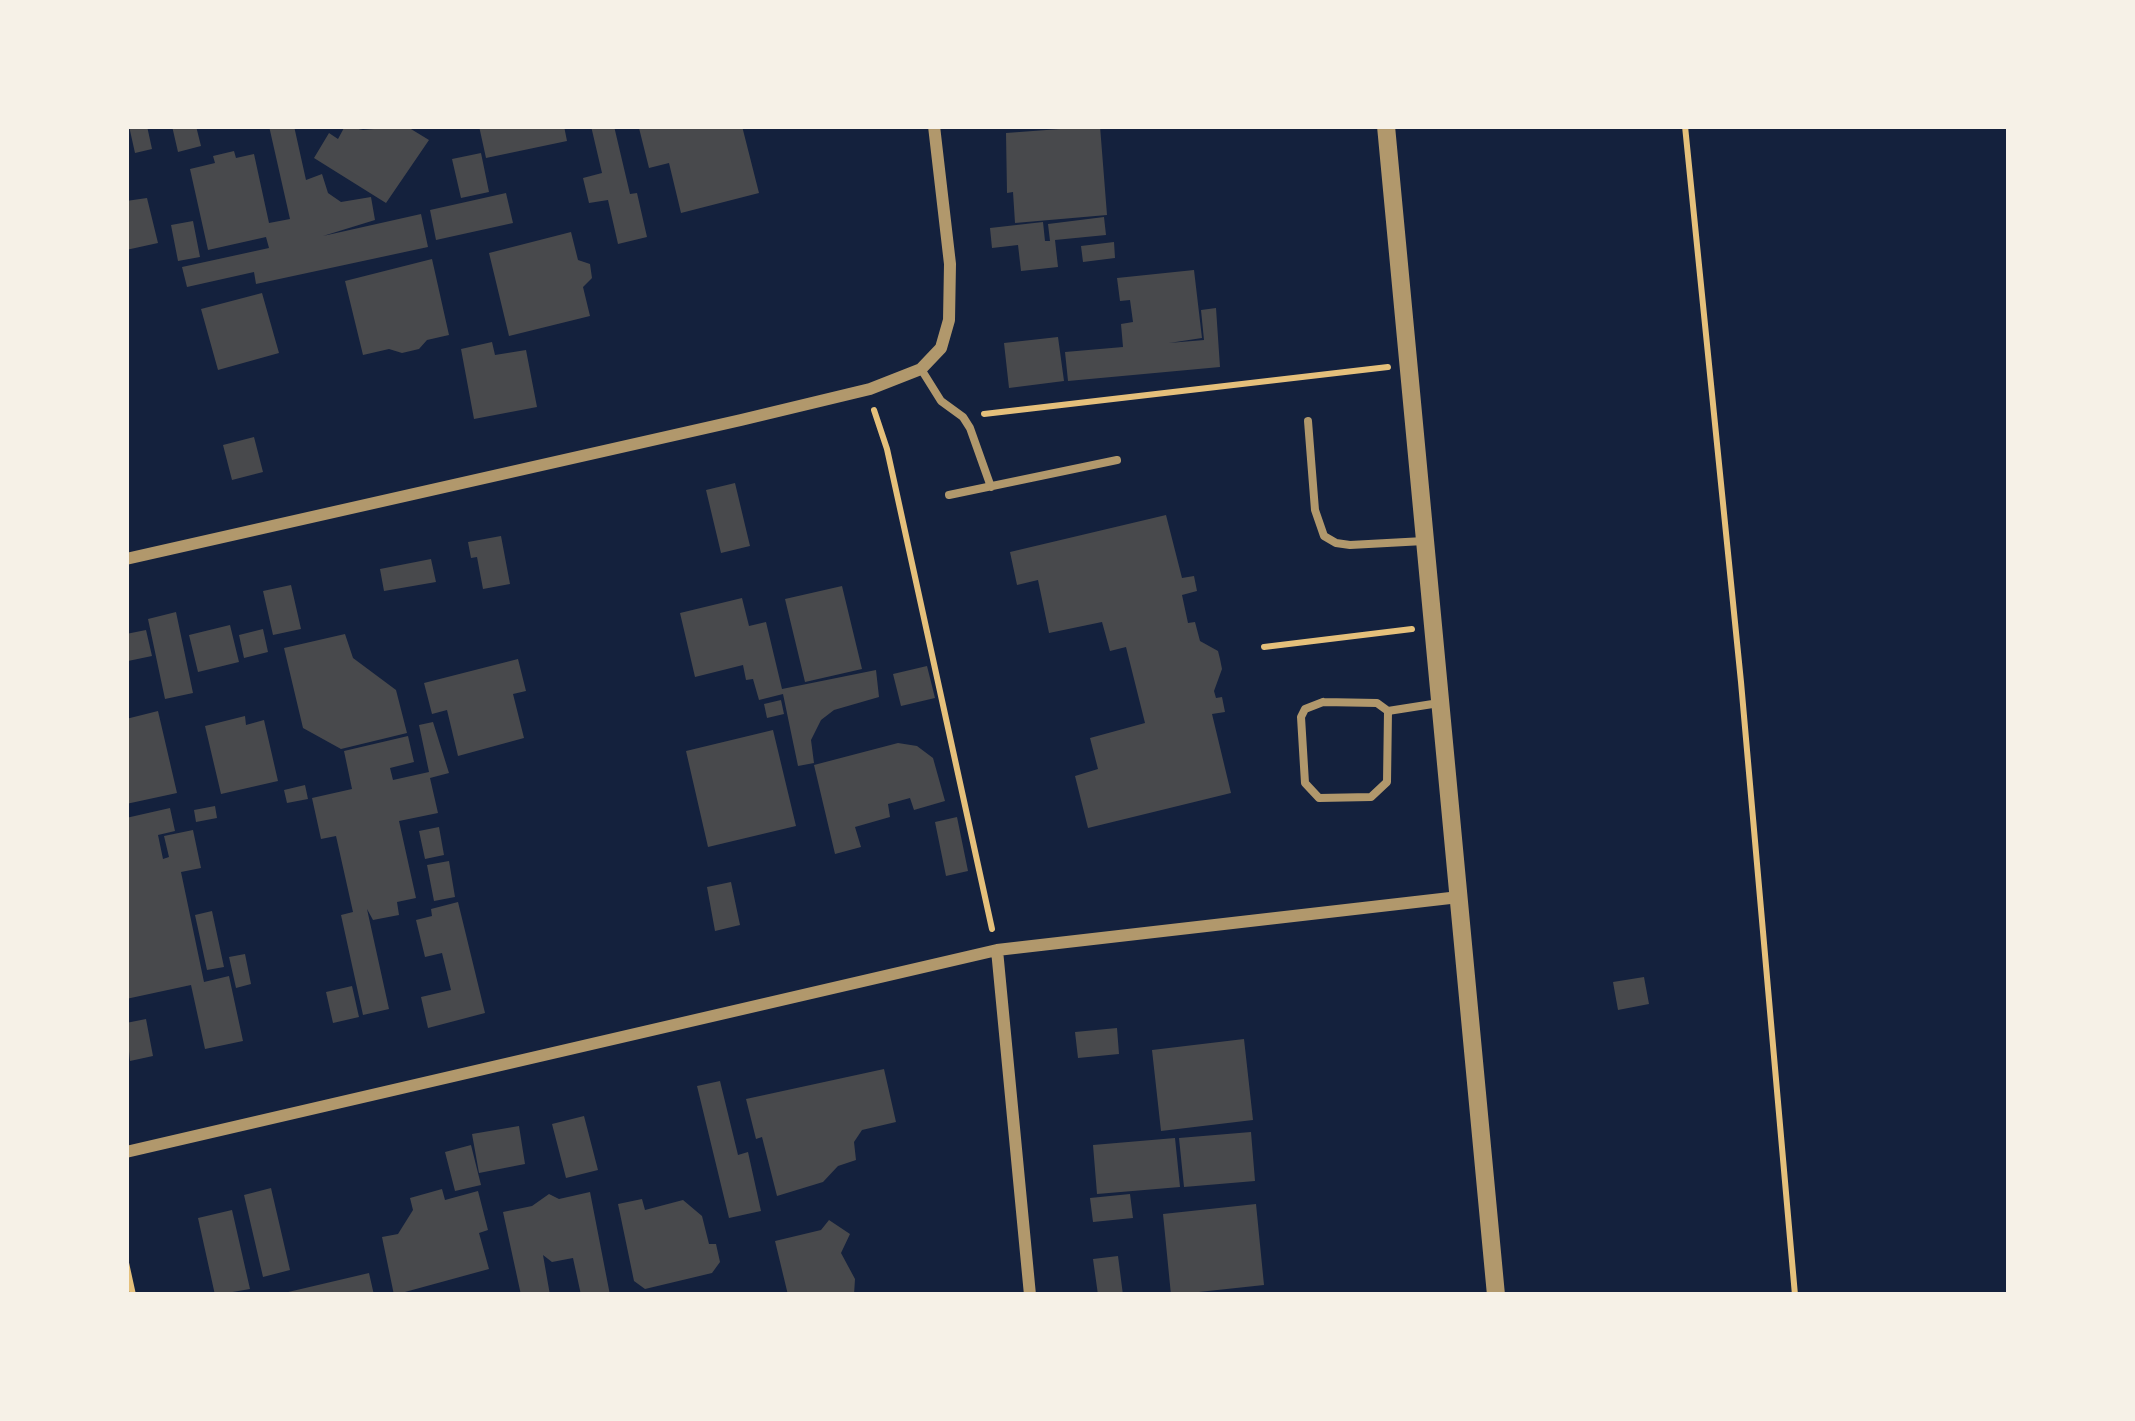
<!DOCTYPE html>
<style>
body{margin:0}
#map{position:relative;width:2135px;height:1421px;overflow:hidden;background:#14213d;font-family:"DejaVu Sans",sans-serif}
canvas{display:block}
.frame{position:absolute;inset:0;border:129px solid #f6f1e7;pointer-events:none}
</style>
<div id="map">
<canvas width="2135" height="1421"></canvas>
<div class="frame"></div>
</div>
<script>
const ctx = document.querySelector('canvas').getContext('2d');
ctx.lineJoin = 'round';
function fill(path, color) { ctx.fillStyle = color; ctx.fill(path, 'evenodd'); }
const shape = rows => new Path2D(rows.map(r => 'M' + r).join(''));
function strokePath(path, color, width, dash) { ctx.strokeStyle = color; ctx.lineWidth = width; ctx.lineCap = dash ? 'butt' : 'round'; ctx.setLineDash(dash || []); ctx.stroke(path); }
const building = shape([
 [129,126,147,126,152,149,135,153],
 [172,126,196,126,201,146,178,152],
 [269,126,294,126,306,180,322,174,328,193,341,202,371,197,375,220,323,236,421,214,428,247,256,284,254,272,187,287,182,267,269,248,266,237,208,250,190,169,215,163,213,156,234,151,236,158,254,154,269,223,290,219],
 [345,126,363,130,406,126,429,140,386,203,314,158,329,133,338,139],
 [479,126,564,126,567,141,486,158],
 [591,126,614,126,630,194,637,193,647,237,618,244,608,200,589,203,583,178,602,173],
 [646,126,742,126,759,193,681,213,669,163,649,168,639,128],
 [1100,126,1107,215,1015,223,1013,192,1007,193,1006,133],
 [481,153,489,192,461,198,452,159],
 [506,193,513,223,436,240,430,210],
 [147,198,158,243,126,250,126,201],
 [1104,217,1106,235,1055,240,1058,267,1021,271,1018,245,992,248,990,228,1043,222,1045,241,1050,241,1048,224],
 [193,221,200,257,178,261,171,225],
 [571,232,578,260,590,264,592,278,583,287,590,316,509,336,489,253],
 [1114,242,1115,258,1083,262,1081,246],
 [432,259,449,335,427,340,419,349,402,353,389,349,363,355,345,281],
 [1194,270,1202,338,1169,343,1204,340,1201,310,1216,308,1220,367,1068,381,1065,352,1123,347,1121,324,1133,322,1130,300,1120,301,1117,278],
 [262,293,279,353,218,370,201,309],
 [1058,337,1064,381,1009,388,1004,343],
 [492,342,495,355,526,350,537,407,474,419,461,349],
 [254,437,263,472,232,480,223,445],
 [735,483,750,546,721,553,706,490],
 [1166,515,1182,578,1194,576,1197,591,1182,595,1188,623,1195,622,1200,641,1218,651,1220,659,1222,669,1214,691,1216,698,1222,697,1225,712,1212,714,1231,793,1088,828,1075,776,1098,769,1090,738,1145,723,1126,647,1110,651,1102,622,1049,633,1038,580,1017,585,1010,552],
 [501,536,510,584,483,589,477,557,471,558,468,542],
 [431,559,436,582,384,591,380,569],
 [291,585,301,629,273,635,263,591],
 [842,586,862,669,805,682,785,599],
 [742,598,749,626,766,622,782,689,876,670,879,697,834,710,821,720,811,740,814,763,798,766,783,694,759,700,753,679,746,680,743,665,695,677,680,613],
 [176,612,193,693,165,699,148,619],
 [230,625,239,662,198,672,189,635],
 [263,629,268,652,244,658,239,635],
 [146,630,152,656,128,661,126,634],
 [345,634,353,658,396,690,407,733,341,749,303,728,284,648],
 [518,659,526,691,513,694,524,738,458,756,447,710,432,714,424,683],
 [927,666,935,698,901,706,893,674],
 [781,700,784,714,767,718,764,704],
 [158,711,177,793,126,804,126,719],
 [245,716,246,725,264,720,278,781,221,794,205,726],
 [433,722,449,773,430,778,438,813,399,821,416,898,397,902,399,915,373,920,367,909,389,1009,363,1015,341,915,353,912,336,836,321,839,312,798,352,789,344,751,408,736,414,762,390,768,393,780,429,772,419,725],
 [773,730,796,826,708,847,686,751],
 [898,743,917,746,933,758,945,801,914,810,910,798,888,804,890,817,855,827,861,847,835,854,814,765],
 [305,785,308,799,287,803,284,790],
 [215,806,217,818,196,822,194,810],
 [170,808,175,831,158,835,163,859,169,857,164,836,193,830,201,868,181,872,204,982,229,976,243,1041,205,1049,191,985,126,999,126,818],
 [957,817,968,871,946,876,935,822],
 [439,827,444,855,425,859,419,831],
 [449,861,455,897,434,901,427,865],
 [731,882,740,925,715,931,707,887],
 [458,902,485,1013,428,1028,421,997,451,990,442,953,425,957,416,920,432,916,431,909],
 [212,911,224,967,207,970,195,915],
 [245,954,251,984,236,988,229,957],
 [1644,977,1649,1004,1618,1010,1613,982],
 [352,986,359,1017,333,1023,326,992],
 [146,1019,153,1056,130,1061,126,1023],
 [1117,1028,1119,1054,1078,1058,1075,1032],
 [1244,1039,1253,1120,1161,1131,1152,1050],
 [884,1069,896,1122,862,1130,854,1142,856,1160,838,1166,823,1182,777,1196,762,1137,756,1139,746,1099],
 [720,1081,738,1155,748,1152,761,1211,729,1218,697,1086],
 [584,1116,598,1170,566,1178,552,1124],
 [519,1126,525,1164,479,1173,472,1134],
 [1251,1132,1255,1181,1184,1187,1179,1138],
 [1175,1138,1180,1187,1097,1194,1093,1145],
 [471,1145,481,1185,455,1191,445,1152],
 [271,1188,290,1270,263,1277,244,1195],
 [442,1189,445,1200,478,1191,488,1230,479,1233,489,1269,394,1295,382,1237,398,1234,413,1210,410,1198],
 [590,1192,610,1295,581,1295,573,1258,552,1262,543,1255,550,1295,521,1295,503,1212,532,1206,549,1194,559,1199],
 [1130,1194,1133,1218,1093,1222,1090,1198],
 [642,1199,645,1210,683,1200,702,1216,709,1244,716,1244,720,1262,712,1273,645,1289,634,1281,618,1204],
 [1256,1204,1264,1285,1171,1295,1163,1214],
 [232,1210,250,1289,215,1295,198,1218],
 [829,1220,850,1234,841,1253,855,1279,854,1295,788,1295,775,1241,821,1230],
 [1118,1256,1123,1295,1098,1295,1093,1259],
 [369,1273,374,1295,284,1295,284,1293]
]);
const path = shape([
 [1685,126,1741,682,1795,1295],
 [874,410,887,449,992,929],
 [984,414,1388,367],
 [1264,647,1412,629],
 [126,1263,133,1295]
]);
const service = shape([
 [921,369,941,401,963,417,970,428,991,487],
 [1308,421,1315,510,1324,536,1336,543,1350,545,1424,541],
 [949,495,1117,460],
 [1323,702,1377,703,1388,711,1387,782,1371,797,1319,798,1305,783,1301,717,1305,709,1323,702],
 [1388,711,1439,703]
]);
const minor = shape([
 [126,559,741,420,870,389,921,369,941,348,949,320,950,264,934,126],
 [997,950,1030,1295],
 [126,1152,997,950,1459,897]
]);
const tertiary = shape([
 [1386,126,1496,1295]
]);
fill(building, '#48494c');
strokePath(path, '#e5c07b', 6);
strokePath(service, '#b1986c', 8);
strokePath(minor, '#b1986c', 12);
strokePath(tertiary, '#b1986c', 18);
</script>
